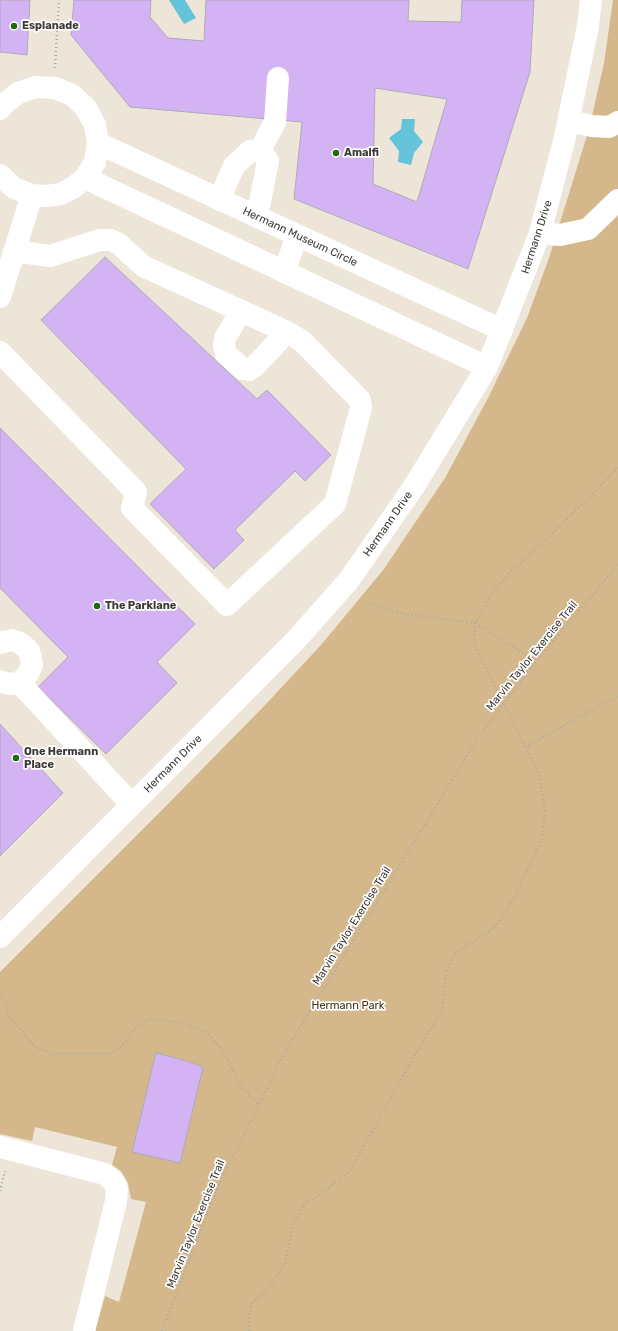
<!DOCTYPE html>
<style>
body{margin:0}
canvas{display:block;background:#ece5d8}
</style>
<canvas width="618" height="1331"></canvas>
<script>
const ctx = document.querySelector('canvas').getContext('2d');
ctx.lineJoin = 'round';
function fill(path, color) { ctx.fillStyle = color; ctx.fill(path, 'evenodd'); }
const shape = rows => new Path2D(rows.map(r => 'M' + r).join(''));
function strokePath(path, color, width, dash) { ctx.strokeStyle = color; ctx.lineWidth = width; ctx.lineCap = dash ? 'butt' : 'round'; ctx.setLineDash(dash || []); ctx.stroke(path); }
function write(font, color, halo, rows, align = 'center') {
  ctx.font = font + ' Rubik,sans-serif'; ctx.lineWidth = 3.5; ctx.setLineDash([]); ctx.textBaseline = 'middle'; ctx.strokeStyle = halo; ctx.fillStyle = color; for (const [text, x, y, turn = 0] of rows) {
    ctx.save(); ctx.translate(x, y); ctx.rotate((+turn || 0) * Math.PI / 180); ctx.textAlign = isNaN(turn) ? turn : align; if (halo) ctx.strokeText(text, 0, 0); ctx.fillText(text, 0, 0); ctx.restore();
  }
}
const green = shape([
 [613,0,618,0,618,1331,95,1331,105,1296,119,1302,146,1202,131,1199,128,1183,121,1171,112,1165,117,1147,35,1127,32,1141,0,1134,0,972,166,806,267,703,321,645,384,569,445,478,488,398,527,318,549,258,589,129,604,63]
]);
const water = shape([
 [169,0,185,0,196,18,184,24],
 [402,119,415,119,414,131,423,142,414,153,411,165,398,162,399,151,389,138,401,129]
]);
const building = shape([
 [0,0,30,0,27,55,0,52,0,0],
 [74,0,151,0,150,17,168,38,204,41,206,0,409,0,408,21,461,22,462,0,534,0,530,72,468,269,294,199,302,122,130,107,71,35,74,0],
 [375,88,447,99,417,202,373,184,375,88],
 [105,257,257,399,267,390,331,455,305,481,295,471,235,530,244,540,214,569,150,504,186,469,41,320,105,257],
 [0,428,195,624,157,662,177,683,106,754,38,687,68,657,0,588,0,428],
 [0,724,63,793,0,856,0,724],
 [156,1053,183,1060,203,1067,180,1163,132,1152,156,1053]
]);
const path = shape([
 [55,68,59,0],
 [369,604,405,614,475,623,536,661],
 [525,747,618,696],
 [0,995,6,1002,8,1015,23,1033,36,1047,54,1054,109,1054,123,1045,137,1026,151,1019,182,1023,207,1032,223,1051,240,1085,258,1104],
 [0,1191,5,1171],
 [162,1331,216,1191,286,1050,480,735,536,661,618,565],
 [249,1331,249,1317,252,1303,269,1288,285,1264,293,1225,305,1204,333,1185,350,1171,424,1039,442,1012,446,972,453,956,466,946,495,928,514,898,542,839,545,811,539,774,474,644,475,623,490,596,512,570,551,535,618,468]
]);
const minor = shape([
 [0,109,3,105,18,93,36,87,55,88,72,95,86,108,95,125,98,143,95,162,85,178,74,187,61,194,46,196,32,195,14,188,0,175],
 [569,121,592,126,609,127,618,122],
 [98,143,502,330],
 [260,150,275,122,278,78],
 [85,178,487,367],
 [219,200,234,166,250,151,260,150],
 [257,217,268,161,260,150],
 [540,233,560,235,588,229,618,200],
 [284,272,297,236],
 [0,297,32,195],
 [241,311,225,338,224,346,226,354,243,369,249,370,255,366,287,332],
 [0,352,136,492,132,508,227,605,335,504,361,408,360,400,302,341,287,332,143,266,119,244,111,240,100,240,50,256,14,251],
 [0,643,11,640,18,642,24,646,29,651,31,658,32,665,29,672,25,678,19,682,12,684,5,683,0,681],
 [19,682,132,805],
 [0,937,295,641,349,580,413,488,487,367,540,233,565,137,588,26,591,0],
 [0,1147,105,1174,114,1182,117,1189,116,1201,84,1331]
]);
const markers = [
 [14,26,4,"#206c0c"],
 [336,153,4,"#206c0c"],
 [97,606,4,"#206c0c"],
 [16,758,4,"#206c0c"]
];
const poiNames = [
 ["Esplanade",22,26],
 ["Amalfi",344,153],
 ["The Parklane",105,606],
 ["One Hermann",24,752],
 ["Place",24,765]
];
const streetNames = [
 ["Hermann Museum Circle",300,237,25],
 ["Hermann Drive",537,237,-72],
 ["Hermann Drive",388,524,-55],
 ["Marvin Taylor Exercise Trail",532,656,-51],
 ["Hermann Drive",173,764,-45],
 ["Marvin Taylor Exercise Trail",352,926,-58],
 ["Marvin Taylor Exercise Trail",196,1224,-68]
];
const parkNames = [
 ["Hermann Park",348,1006]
];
fill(green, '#d4b88b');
fill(water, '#65c4da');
fill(building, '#d3b3f4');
strokePath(building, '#b0aab6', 1);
strokePath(path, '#afaa9f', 2.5, [1, 3]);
strokePath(minor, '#fff', 22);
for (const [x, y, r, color] of markers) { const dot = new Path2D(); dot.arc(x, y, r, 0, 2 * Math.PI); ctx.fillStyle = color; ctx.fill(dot); strokePath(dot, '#fff', 1.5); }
write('bold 11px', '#3d3a35', '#fff', poiNames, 'left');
write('11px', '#3d3a35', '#fff', streetNames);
write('11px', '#423114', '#fff', parkNames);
</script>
